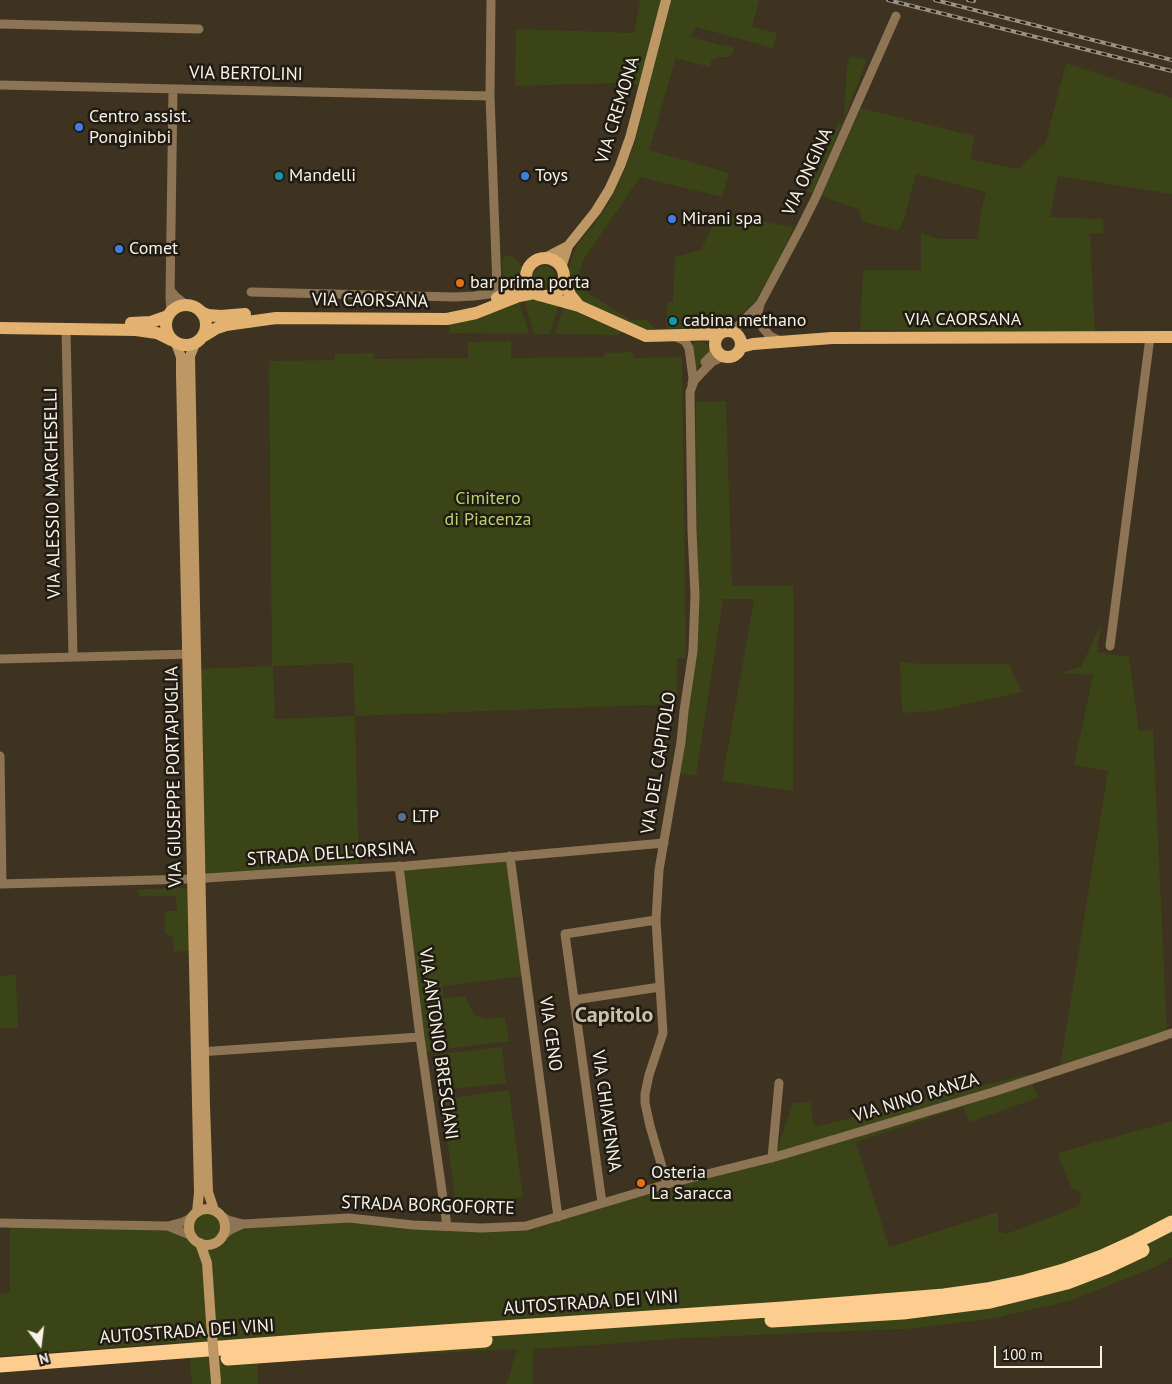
<!DOCTYPE html>
<style>
body{margin:0}
#map{position:relative;width:1172px;height:1384px;overflow:hidden;background:#3e3220;font-family:"PT Sans",sans-serif}
canvas{display:block}
.north{position:absolute;left:15px;top:1319px;width:50px;height:50px;-webkit-text-stroke:4px #201b13;paint-order:stroke;rotate:165deg;font-size:14px;font-weight:700;line-height:20px;text-align:center;color:#f8f1e5}
.north::after{content:'';display:block;margin:auto;width:18px;height:22px;background:#f8f1e5;clip-path:polygon(50% 0,100% 100%,50% 72%,0 100%)}
.scale{position:absolute;left:994px;top:1346px;width:108px;height:22px;box-sizing:border-box;border:2px solid #f8f1e5;border-top:0;padding-left:6px;font-size:15px;line-height:18px;white-space:nowrap;color:#f8f1e5;-webkit-text-stroke:4px #201b13;paint-order:stroke}
</style>
<div id="map">
<canvas width="1172" height="1384"></canvas>
<div class="north">N</div>
<div class="scale">100 m</div>
</div>
<script>
const ctx = document.querySelector('canvas').getContext('2d');
ctx.lineJoin = 'round';
function fill(path, color) { ctx.fillStyle = color; ctx.fill(path, 'evenodd'); }
const shape = rows => new Path2D(rows.map(r => 'M' + r).join(''));
function strokePath(path, color, width, dash) { ctx.strokeStyle = color; ctx.lineWidth = width; ctx.lineCap = dash ? 'butt' : 'round'; ctx.setLineDash(dash || []); ctx.stroke(path); }
function write(font, color, halo, rows, align = 'center') {
  ctx.font = font + ' "PT Sans",sans-serif'; ctx.lineWidth = 5; ctx.setLineDash([]); ctx.textBaseline = 'middle'; ctx.strokeStyle = halo; ctx.fillStyle = color; for (const [text, x, y, turn = 0] of rows) {
    ctx.save(); ctx.translate(x, y); ctx.rotate((+turn || 0) * Math.PI / 180); ctx.textAlign = isNaN(turn) ? turn : align; if (halo) ctx.strokeText(text, 0, 0); ctx.fillText(text, 0, 0); ctx.restore();
  }
}
const green = shape([
 [640,0,759,0,752,27,777,33,773,48,696,27,690,37,735,48,731,57,718,57,711,61,710,67,677,59,677,54,649,150,729,173,722,197,640,177,584,259,580,270,581,281,589,294,631,320,647,320,654,328,654,331,645,330,581,301,572,286,569,273,570,264,577,245,596,222,610,201,624,171,634,145,650,86,617,83,515,86,516,29,634,33],
 [850,56,867,60,844,119,847,66],
 [1066,63,1172,98,1172,194,1058,176,1050,217,1103,219,1104,233,1090,234,1095,332,860,330,863,270,921,270,921,233,940,239,978,239,980,215,986,192,916,174,904,220,898,231,861,221,860,210,821,196,861,108,975,136,970,159,1018,169,1045,144],
 [839,122,842,125,812,193,807,192,812,172,817,174,831,140,825,137,835,131],
 [718,214,794,227,775,266,755,301,746,311,725,324,715,327,703,329,666,328,667,302,673,302,675,257,701,250],
 [510,255,520,263,521,267,522,276,516,283,510,281,503,282,502,259,504,256,507,256],
 '533 277a11 11 0 1 1 22 0a11 11 0 1 1-22 0Z',
 [527,299,541,299,559,304,550,334,534,334,524,300],
 [519,301,529,334,450,333,449,323],
 [564,306,623,332,619,335,555,334],
 [511,341,511,358,603,357,604,353,633,352,634,358,682,357,686,658,677,658,677,704,355,716,359,869,202,878,197,669,272,666,269,361,334,360,335,354,374,353,374,359,468,358,468,342],
 [353,663,355,716,275,719,273,666],
 [693,342,704,342,711,348,710,354,694,372],
 [726,401,732,586,793,586,794,610,793,791,722,781,754,599,723,599,696,776,676,772,697,598,696,402],
 [1101,624,1097,652,1129,657,1139,731,1153,730,1167,1034,1060,1066,1108,771,1074,765,1093,675,1059,673,1081,667],
 [900,662,923,664,1009,664,1022,692,934,711,902,713],
 [510,856,524,976,442,986,444,998,465,996,474,1014,485,1019,505,1017,509,1041,423,1052,399,866],
 [188,888,189,951,174,952,173,938,165,933,165,911,177,911,176,896,139,896,138,889],
 [16,975,18,1028,0,1028,0,976],
 [502,1047,506,1083,439,1091,434,1055],
 [1029,1074,1038,1098,969,1122,963,1107,856,1142,889,1247,998,1212,998,1231,1006,1234,1079,1206,1081,1197,1078,1191,1072,1189,1057,1153,1172,1121,1172,1257,1160,1265,1069,1301,990,1319,905,1329,683,1338,595,1345,533,1349,533,1384,507,1384,517,1349,258,1362,258,1384,192,1384,190,1367,189,1342,0,1356,0,1294,10,1292,10,1222,155,1224,179,1220,191,1211,205,1206,221,1211,230,1219,264,1223,348,1217,446,1225,527,1226,774,1158,793,1103,810,1102,814,1127],
 [509,1090,523,1197,456,1206,442,1099]
]);
const minor = shape([
 [0,24,199,29],
 [0,85,490,96],
 [170,290,175,296,186,305],
 [251,292,455,297,474,296,489,294,497,288,490,96,491,0],
 [760,304,758,313,759,322,763,328,770,336,781,341],
 [171,312,170,298,173,89],
 [66,329,73,657],
 [733,331,760,304,801,227,815,199,896,16],
 [676,337,685,341,689,348,693,378,692,384],
 [705,362,713,354,715,346],
 [1110,646,1150,337],
 [0,659,192,654],
 [0,756,2,884],
 [510,856,558,1217],
 [399,866,420,1037,447,1226],
 [0,884,192,879,313,871,406,866,664,843],
 [574,1000,660,987],
 [199,1052,420,1037],
 [772,1158,779,1083],
 [667,1184,650,1126,645,1103,645,1094,649,1075,663,1033,656,920,659,870,681,742,684,711,693,651,695,595,692,531,690,392,694,381,707,367,712,362,724,356],
 [602,1203,565,934,656,920],
 [221,1216,228,1220,243,1224,349,1218,413,1225,482,1228,526,1226,667,1184,775,1157,993,1092,1149,1041,1172,1033],
 [0,1223,168,1226,183,1222,191,1218],
 [168,1226,190,1235],
 [222,1236,230,1230,243,1224]
]);
const secondary = shape([
 [545,258,568,246],
 [561,268,568,246,596,211,609,190,620,166,630,138,639,104,666,0],
 [176,343,181,357,181,374,199,1193,197,1212],
 [195,344,190,356,205,1105,208,1192,214,1210],
 '189 1227a18 18 0 1 1 36 0a18 18 0 1 1-36 0Z',
 [200,1243,207,1263,211,1322]
]);
const primary = shape([
 '526 277a19 19 0 1 1 38 0a19 19 0 1 1-38 0Z',
 [563,281,571,296,579,306,646,336,719,334],
 [543,296,579,306],
 [497,298,515,287,526,278],
 '166 325a20 20 0 1 1 40 0a20 20 0 1 1-40 0Z',
 [201,312,208,315,221,316,245,314],
 [131,323,151,322,168,316],
 [0,328,136,330,157,333,171,340],
 '715 344a13 13 0 1 1 26 0a13 13 0 1 1-26 0Z',
 [204,336,217,328,226,325,276,318,447,319,476,313,519,296,534,293],
 [741,347,753,344,832,338,1172,337]
]);
const motorway = shape([
 [772,1320,903,1312,990,1301,1067,1282,1106,1267,1142,1250],
 [228,1358,485,1340],
 [0,1365,325,1340,783,1309,944,1296,987,1290,1025,1282,1064,1271,1102,1257,1137,1241,1172,1223]
]);
const rail = shape([
 [888,0,1172,71],
 [935,0,1172,60],
 [968,0,974,1]
]);
const secondaryBridge = shape([
 [211,1322,216,1382]
]);
const markers = [
 [79,127,5,"#3f7fe0"],
 [279,176,5,"#0f9aa8"],
 [525,176,5,"#3f7fe0"],
 [672,219,5,"#3f7fe0"],
 [119,249,5,"#3f7fe0"],
 [460,283,5,"#e8710a"],
 [673,321,5,"#0f9aa8"],
 [402,817,5,"#5c6f8a"],
 [641,1183,5,"#e8710a"]
];
const streetNames = [
 ["VIA BERTOLINI",246,74,1],
 ["VIA CREMONA",618,110,-73],
 ["VIA ONGINA",808,172,-65],
 ["VIA CAORSANA",370,301,1],
 ["VIA CAORSANA",963,320],
 ["VIA ALESSIO MARCHESELLI",53,493,-91],
 ["VIA DEL CAPITOLO",659,763,-81],
 ["VIA GIUSEPPE PORTAPUGLIA",174,777,-91],
 ["STRADA DELL'ORSINA",331,854,-4],
 ["VIA CENO",550,1034,82],
 ["VIA ANTONIO BRESCIANI",438,1044,82],
 ["VIA NINO RANZA",916,1098,-17],
 ["VIA CHIAVENNA",606,1111,82],
 ["STRADA BORGOFORTE",428,1206,2],
 ["AUTOSTRADA DEI VINI",591,1303,-4],
 ["AUTOSTRADA DEI VINI",187,1332,-4]
];
const poiNames = [
 ["Centro assist.",89,117],
 ["Ponginibbi",89,138],
 ["Mandelli",289,176],
 ["Toys",535,176],
 ["Mirani spa",682,219],
 ["Comet",129,249],
 ["bar prima porta",470,283],
 ["cabina methano",683,321],
 ["LTP",412,817],
 ["Osteria",651,1173],
 ["La Saracca",651,1194]
];
const parkNames = [
 ["Cimitero",488,499],
 ["di Piacenza",488,520]
];
const districtNames = [
 ["Capitolo",614,1016]
];
fill(green, '#3a4416');
strokePath(minor, '#8c7455', 9);
strokePath(secondary, '#bd9764', 10);
strokePath(primary, '#e3b270', 12);
strokePath(motorway, '#fccd8f', 15);
strokePath(rail, '#9b9182', 4);
strokePath(rail, '#201b13', 2, [5.5]);
strokePath(secondaryBridge, '#bd9764', 10);
for (const [x, y, r, color] of markers) { const dot = new Path2D(); dot.arc(x, y, r, 0, 2 * Math.PI); ctx.fillStyle = color; ctx.fill(dot); strokePath(dot, '#201b13', 2); }
write('18px', '#f8f1e5', '#201b13', streetNames);
write('18px', '#f8f1e5', '#201b13', poiNames, 'left');
write('18px', '#bbd65e', '#201b13', parkNames);
write('bold 22px', '#cebfa9', '#201b13', districtNames);
</script>
